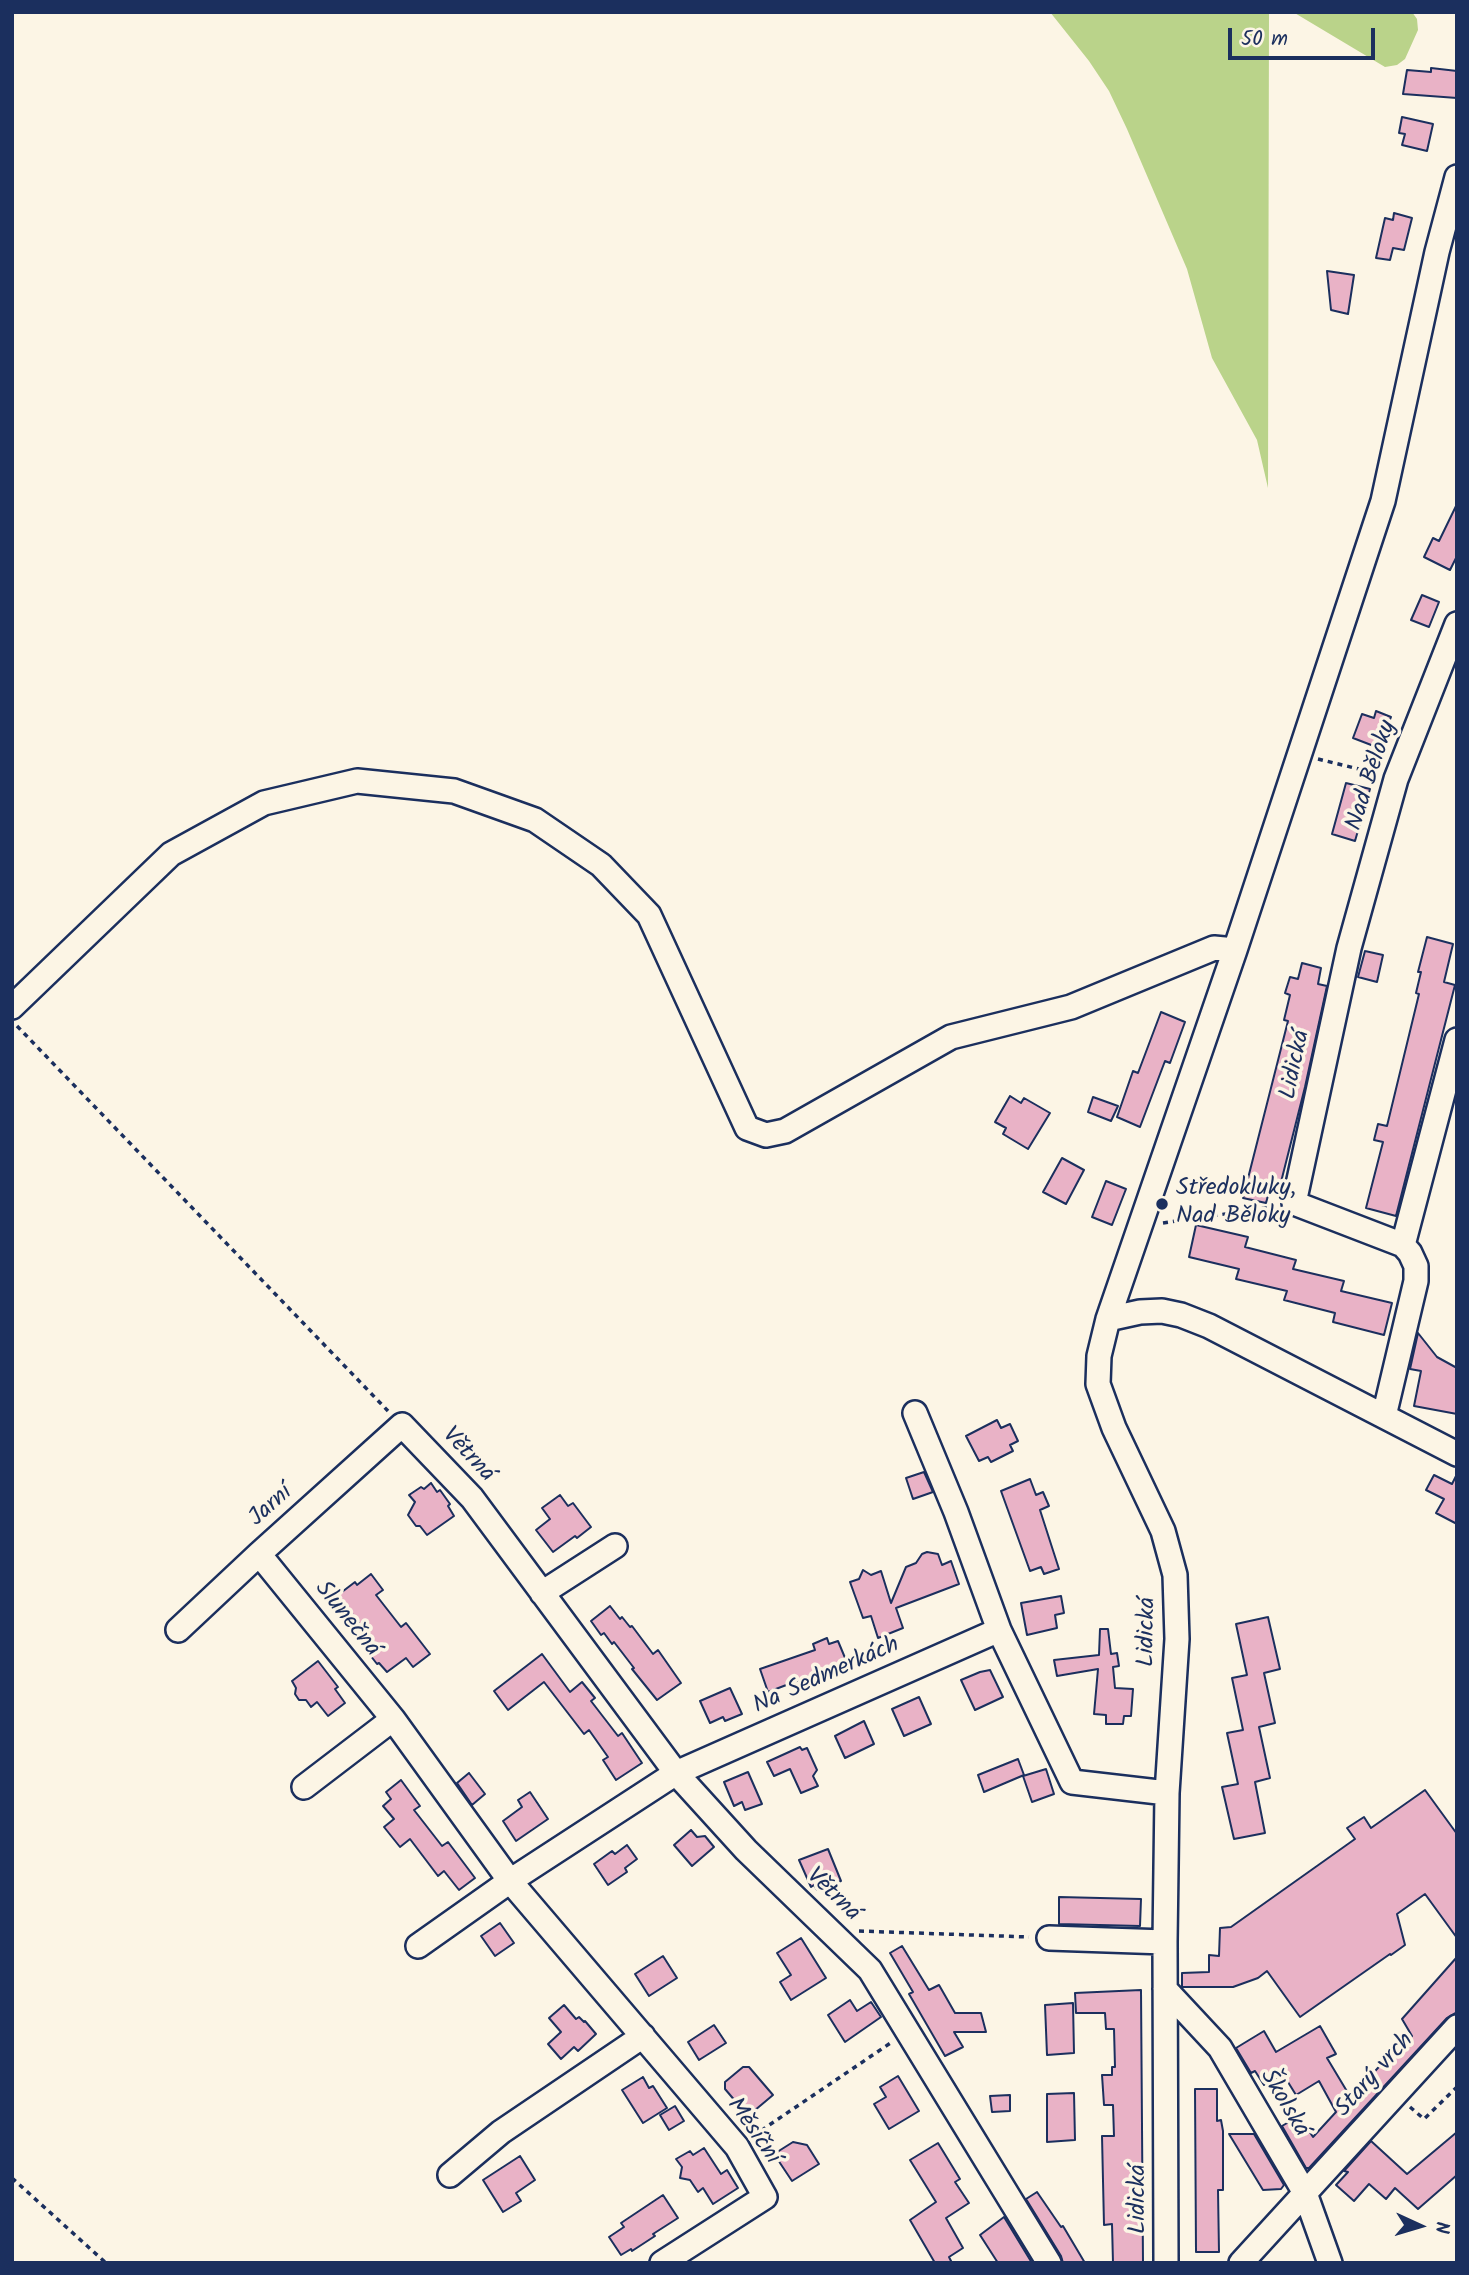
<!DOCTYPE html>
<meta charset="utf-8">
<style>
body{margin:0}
#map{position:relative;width:1469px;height:2275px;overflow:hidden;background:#fcf5e5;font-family:Kalam,sans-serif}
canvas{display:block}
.frame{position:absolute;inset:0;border:14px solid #1b2f5e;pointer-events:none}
.north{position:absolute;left:1385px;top:2191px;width:70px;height:70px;-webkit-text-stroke:5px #fcf5e5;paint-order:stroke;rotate:94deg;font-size:19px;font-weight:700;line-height:28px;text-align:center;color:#1b2f5e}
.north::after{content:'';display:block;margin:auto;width:24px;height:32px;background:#1b2f5e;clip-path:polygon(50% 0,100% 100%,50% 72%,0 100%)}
.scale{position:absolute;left:1228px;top:28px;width:147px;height:32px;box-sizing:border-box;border:4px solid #1b2f5e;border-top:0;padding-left:9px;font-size:21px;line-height:24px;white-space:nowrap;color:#1b2f5e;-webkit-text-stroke:5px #fcf5e5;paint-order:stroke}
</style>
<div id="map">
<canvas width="1469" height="2275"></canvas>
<div class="frame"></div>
<div class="north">N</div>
<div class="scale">50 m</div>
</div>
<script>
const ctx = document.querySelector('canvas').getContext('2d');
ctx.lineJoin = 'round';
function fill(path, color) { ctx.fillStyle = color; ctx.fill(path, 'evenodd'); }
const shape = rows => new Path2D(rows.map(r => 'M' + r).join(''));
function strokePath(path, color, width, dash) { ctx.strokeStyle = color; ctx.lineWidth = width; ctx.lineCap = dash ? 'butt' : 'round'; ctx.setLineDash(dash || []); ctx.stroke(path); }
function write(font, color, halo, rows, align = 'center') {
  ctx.font = font + ' Kalam,sans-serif'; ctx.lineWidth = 7; ctx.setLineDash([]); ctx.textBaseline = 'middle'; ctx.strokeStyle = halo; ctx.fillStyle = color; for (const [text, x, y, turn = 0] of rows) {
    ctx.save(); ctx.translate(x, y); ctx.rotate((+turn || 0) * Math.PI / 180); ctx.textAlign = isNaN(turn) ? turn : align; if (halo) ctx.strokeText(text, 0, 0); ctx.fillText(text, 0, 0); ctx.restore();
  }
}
const green = shape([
 [1050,12,1269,12,1268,488,1257,440,1212,358,1187,269,1127,129,1109,91,1089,61],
 [1293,12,1412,12,1417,19,1418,30,1405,59,1397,65,1385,67]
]);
const building = shape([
 [1431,68,1457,71,1457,98,1403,94,1407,70,1431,72,1431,68],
 [1402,117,1433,124,1427,151,1402,145,1405,134,1399,133,1402,117],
 [1394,213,1412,218,1404,250,1393,248,1390,260,1376,258,1385,218,1393,220,1394,213],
 [1327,271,1354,275,1348,314,1331,310,1327,271],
 [1457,504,1457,556,1450,570,1424,557,1433,538,1439,541,1457,504],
 [1422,595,1439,602,1429,627,1411,620,1422,595],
 [1376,711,1391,717,1379,748,1353,738,1362,714,1374,718,1376,711],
 [1346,783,1370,789,1355,841,1332,834,1346,783],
 [1427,937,1453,944,1444,982,1455,985,1396,1216,1366,1208,1383,1142,1374,1140,1378,1124,1387,1126,1419,994,1416,993,1421,972,1418,972,1427,937],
 [1365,951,1383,955,1377,982,1358,977,1365,951],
 [1302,963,1321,968,1318,984,1327,986,1305,1087,1280,1186,1271,1184,1266,1203,1243,1198,1288,1021,1284,1020,1290,995,1285,993,1290,977,1298,979,1302,963],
 [1161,1012,1185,1022,1170,1063,1165,1061,1140,1127,1117,1117,1133,1071,1138,1073,1161,1012],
 [1010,1096,1021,1103,1024,1098,1050,1113,1028,1149,1003,1134,1006,1128,995,1122,1010,1096],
 [1093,1097,1118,1106,1111,1121,1088,1112,1093,1097],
 [1062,1158,1084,1170,1066,1204,1043,1192,1062,1158],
 [1106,1181,1126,1189,1112,1225,1092,1217,1106,1181],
 [1196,1225,1248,1237,1245,1247,1296,1260,1293,1269,1344,1281,1341,1291,1392,1303,1384,1335,1333,1322,1335,1313,1284,1300,1287,1291,1236,1279,1239,1269,1189,1257,1196,1225],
 [1418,1333,1437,1357,1457,1368,1457,1414,1414,1406,1421,1371,1410,1369,1418,1333],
 [997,1420,1001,1428,1010,1424,1018,1441,1010,1445,1013,1451,991,1462,988,1457,979,1461,966,1436,997,1420],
 [924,1472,933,1492,913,1499,906,1478,924,1472],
 [1457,1474,1457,1524,1436,1513,1444,1499,1426,1490,1434,1475,1452,1484,1457,1474],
 [1030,1479,1036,1495,1043,1492,1049,1506,1040,1510,1059,1569,1044,1574,1041,1567,1030,1571,1001,1491,1030,1479],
 [431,1483,437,1492,440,1490,450,1504,448,1506,454,1516,427,1535,420,1526,416,1526,408,1515,415,1502,409,1495,421,1487,424,1489,431,1483],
 [560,1495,568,1506,573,1503,591,1527,577,1538,575,1536,553,1552,536,1530,550,1519,542,1508,560,1495],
 [927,1552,938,1554,942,1565,951,1561,959,1584,896,1608,903,1628,878,1638,871,1616,863,1618,850,1582,859,1579,863,1570,871,1575,881,1571,891,1603,906,1567,916,1563,922,1554,927,1552],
 [371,1574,383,1590,376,1595,401,1627,406,1623,430,1654,413,1667,406,1658,387,1672,379,1663,377,1664,360,1642,368,1635,338,1595,355,1582,357,1585,371,1574],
 [1061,1596,1064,1613,1055,1615,1057,1628,1027,1635,1021,1603,1061,1596],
 [610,1606,620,1619,622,1617,630,1627,632,1626,653,1654,658,1650,681,1683,657,1700,632,1669,634,1668,614,1642,612,1644,604,1633,601,1635,591,1621,610,1606],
 [1268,1617,1280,1669,1264,1673,1275,1723,1259,1727,1270,1778,1255,1782,1265,1833,1234,1839,1222,1787,1238,1784,1227,1733,1243,1730,1232,1678,1247,1675,1236,1624,1268,1617],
 [1100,1629,1108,1629,1111,1654,1117,1653,1119,1666,1113,1667,1115,1688,1133,1689,1131,1716,1124,1716,1123,1724,1106,1724,1106,1715,1094,1714,1098,1669,1057,1676,1054,1660,1099,1655,1100,1629],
 [827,1638,829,1644,838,1641,848,1665,816,1677,815,1674,768,1692,760,1669,815,1650,813,1644,827,1638],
 [542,1654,570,1692,582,1682,595,1698,591,1701,618,1736,622,1733,642,1763,616,1780,603,1760,608,1757,589,1730,584,1734,544,1682,508,1710,494,1691,542,1654],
 [318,1661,338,1687,335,1689,345,1703,328,1716,317,1702,311,1707,306,1700,299,1700,295,1694,296,1688,292,1681,318,1661],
 [990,1670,1003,1697,975,1710,961,1680,980,1672,990,1670],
 [730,1688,742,1714,725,1721,723,1717,710,1723,700,1701,730,1688],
 [919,1697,931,1724,904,1736,892,1709,919,1697],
 [864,1721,874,1744,845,1758,835,1736,864,1721],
 [800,1747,802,1750,807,1748,817,1770,813,1776,818,1786,801,1793,790,1769,774,1776,767,1762,800,1747],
 [1018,1759,1024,1775,984,1792,978,1775,1018,1759],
 [1046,1769,1054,1794,1032,1802,1023,1776,1046,1769],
 [748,1772,762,1804,745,1810,742,1802,734,1806,724,1782,748,1772],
 [469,1773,485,1794,472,1805,457,1783,469,1773],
 [401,1780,420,1806,414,1810,442,1846,448,1842,475,1878,459,1890,444,1871,438,1876,410,1839,400,1847,384,1827,394,1819,383,1806,391,1799,386,1792,401,1780],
 [1425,1790,1457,1834,1457,1938,1425,1894,1397,1914,1405,1945,1391,1955,1390,1954,1300,2017,1267,1971,1258,1978,1233,1987,1182,1987,1182,1973,1209,1972,1209,1955,1219,1956,1220,1928,1231,1927,1355,1839,1347,1828,1364,1817,1371,1828,1425,1790],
 [530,1792,548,1819,516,1841,503,1821,522,1807,518,1800,530,1792],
 [691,1830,697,1837,705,1836,714,1847,692,1866,674,1845,691,1830],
 [627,1845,637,1859,625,1868,627,1872,608,1885,594,1864,612,1851,615,1854,627,1845],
 [828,1849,841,1881,817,1890,814,1885,811,1887,799,1860,828,1849],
 [1059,1897,1141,1899,1140,1926,1059,1924,1059,1897],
 [500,1923,514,1943,495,1956,481,1936,500,1923],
 [801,1938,826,1978,791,2000,780,1982,791,1975,777,1953,801,1938],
 [902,1946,929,1990,939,1985,955,2013,981,2013,986,2032,954,2032,963,2047,945,2056,909,1994,913,1992,890,1953,902,1946],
 [663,1956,677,1978,649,1996,635,1974,663,1956],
 [1457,1957,1457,2012,1447,2018,1309,2168,1306,2168,1282,2126,1299,2116,1313,2137,1336,2112,1319,2081,1296,2095,1283,2074,1264,2085,1255,2071,1251,2073,1236,2048,1264,2031,1276,2052,1320,2026,1336,2054,1327,2058,1351,2098,1385,2060,1388,2063,1412,2036,1402,2019,1457,1957],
 [1141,1990,1143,2263,1113,2263,1112,2224,1104,2225,1102,2136,1114,2136,1113,2105,1104,2105,1102,2075,1112,2075,1112,2067,1115,2067,1114,2029,1106,2029,1105,2013,1076,2013,1075,1993,1141,1990],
 [850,2000,857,2011,871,2002,881,2017,845,2042,828,2015,850,2000],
 [1073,2003,1074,2053,1047,2055,1045,2005,1073,2003],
 [564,2005,576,2019,579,2017,584,2022,585,2021,596,2034,578,2051,574,2047,561,2059,548,2044,561,2032,549,2018,564,2005],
 [714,2025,726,2043,699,2060,688,2042,714,2025],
 [743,2067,749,2067,773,2095,748,2116,725,2089,725,2082,743,2067],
 [898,2076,919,2111,889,2129,874,2104,886,2097,880,2087,898,2076],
 [643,2077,649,2088,653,2086,667,2108,643,2123,622,2090,643,2077],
 [1195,2089,1217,2089,1217,2121,1221,2120,1223,2131,1223,2190,1218,2190,1219,2252,1196,2252,1195,2089],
 [1074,2093,1075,2140,1047,2142,1047,2094,1074,2093],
 [1010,2095,1010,2111,992,2112,990,2096,1010,2095],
 [675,2106,684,2121,669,2130,660,2115,675,2106],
 [1457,2132,1457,2175,1418,2209,1395,2188,1386,2199,1369,2184,1354,2201,1336,2185,1348,2172,1344,2171,1371,2141,1407,2174,1457,2132],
 [1229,2134,1254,2134,1284,2185,1281,2189,1263,2190,1229,2134],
 [793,2142,807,2145,819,2164,792,2181,774,2154,793,2142],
 [938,2143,960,2179,955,2182,969,2203,946,2218,963,2248,949,2257,952,2263,935,2263,910,2220,936,2202,910,2160,938,2143],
 [704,2148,721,2174,727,2170,738,2188,713,2204,703,2188,698,2192,690,2180,680,2178,682,2167,676,2159,690,2151,693,2155,704,2148],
 [520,2156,535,2180,516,2193,521,2201,503,2212,483,2180,520,2156],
 [1037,2192,1061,2227,1063,2226,1085,2263,1063,2263,1061,2256,1026,2199,1037,2192],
 [663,2195,678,2218,653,2234,655,2236,632,2251,631,2249,621,2255,609,2237,624,2227,621,2223,663,2195],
 [1004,2217,1032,2263,998,2263,980,2235,1004,2217]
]);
const path = shape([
 [1318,759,1375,773],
 [17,1026,388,1411],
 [1163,1223,1273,1207],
 [859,1931,1029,1937],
 [1410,2107,1424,2119,1457,2087],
 [753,2136,892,2042],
 [12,2178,106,2263]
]);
const minor = shape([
 [12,1007,171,854,264,803,357,781,454,791,535,820,601,865,649,915,747,1128,766,1135,785,1131,951,1037,1071,1007,1214,948,1235,950],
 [1403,1245,1457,1040],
 [1108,1319,1140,1312,1162,1311,1181,1315,1209,1326,1457,1454],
 [915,1413,956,1512,999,1630,1072,1782,1167,1793],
 [1384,1416,1416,1281,1416,1266,1410,1253,1403,1245,1294,1203,1349,948,1396,779,1457,624],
 [259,1554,393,1719],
 [542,1593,615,1546],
 [178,1630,259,1554,402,1425,472,1498,676,1773,746,1850,870,1970,1049,2263],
 [304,1787,393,1719,510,1881,737,2147,765,2197,662,2263],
 [1049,1938,1165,1942],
 [418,1946,510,1881,676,1773,999,1630],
 [1165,1989,1220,2048,1305,2193,1330,2263],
 [450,2175,501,2132,643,2036],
 [1166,2263,1165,1942,1167,1793,1177,1639,1175,1575,1163,1531,1114,1428,1098,1384,1099,1356,1108,1319,1235,950,1383,501,1437,252,1457,177],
 [1241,2263,1457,2027]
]);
const markers = [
 [1162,1204,7,"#1b2f5e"]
];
const streetNames = [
 ["Nad Běloky",1373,776,-72],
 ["Lidická",1297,1065,-78],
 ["Větrná",467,1456,47],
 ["Jarní",272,1507,-42],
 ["Slunečná",346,1620,51],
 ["Lidická",1149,1632,-89],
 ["Na Sedmerkách",827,1677,-24],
 ["Větrná",832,1896,44],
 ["Starý vrch",1376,2076,-48],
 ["Školská",1283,2104,59],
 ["Měsíční",752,2132,55],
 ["Lidická",1140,2199,-90]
];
const poiNames = [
 ["Středokluky,",1176,1190],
 ["Nad Běloky",1176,1218]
];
fill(green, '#bad38a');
fill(building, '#e9b2c6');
strokePath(building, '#1b2f5e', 2);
strokePath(minor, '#1b2f5e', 28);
strokePath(path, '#1b2f5e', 3.5, [5, 5]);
strokePath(minor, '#fcf5e5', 23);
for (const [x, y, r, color] of markers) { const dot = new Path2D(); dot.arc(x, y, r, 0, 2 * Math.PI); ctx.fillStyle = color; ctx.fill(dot); strokePath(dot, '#fcf5e5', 2.5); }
write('24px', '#1b2f5e', '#fcf5e5', streetNames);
write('24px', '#1b2f5e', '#fcf5e5', poiNames, 'left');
</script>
